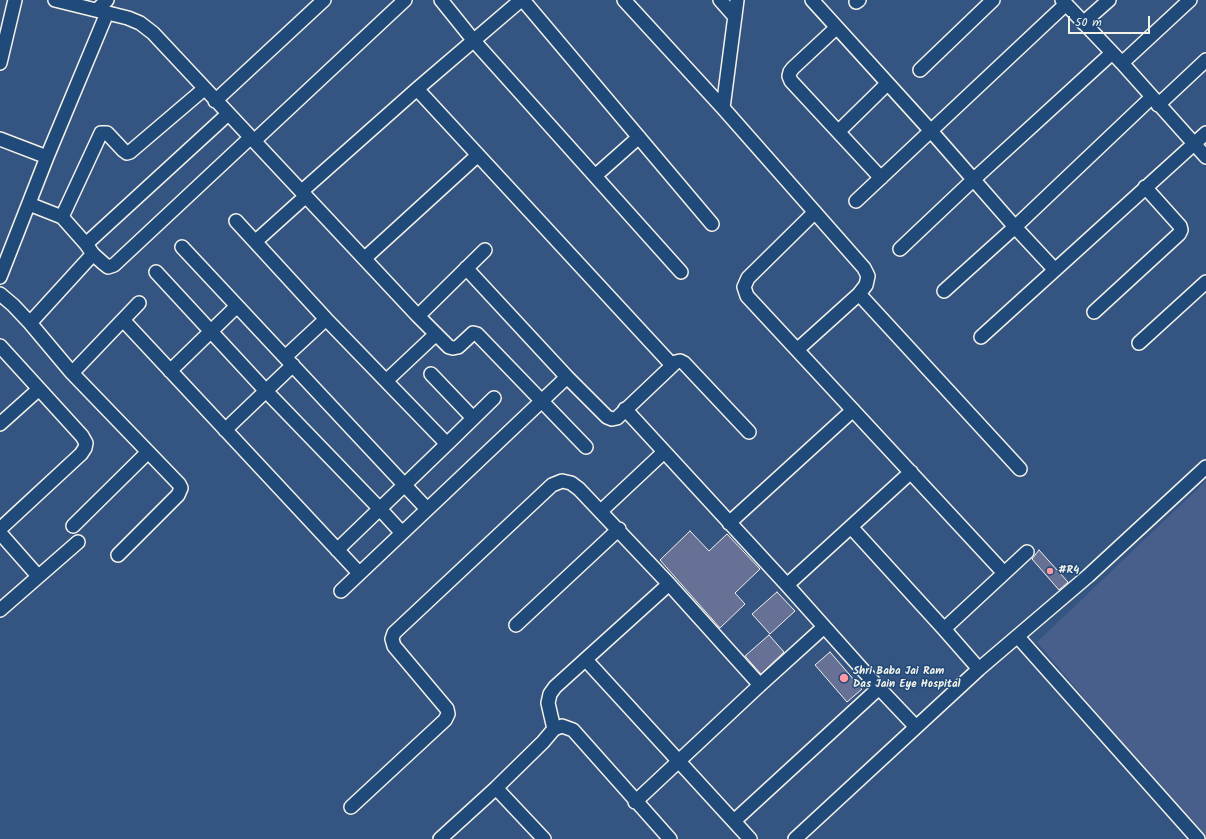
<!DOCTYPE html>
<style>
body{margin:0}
#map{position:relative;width:1206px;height:839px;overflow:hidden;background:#345482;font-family:Kalam,sans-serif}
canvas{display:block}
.scale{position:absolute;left:1068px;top:16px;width:82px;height:18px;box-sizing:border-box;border:2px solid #f4f1e8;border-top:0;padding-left:5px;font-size:12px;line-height:14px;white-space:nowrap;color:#f4f1e8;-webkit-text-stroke:3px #1f4a7a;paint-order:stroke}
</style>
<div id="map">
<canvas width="1206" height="839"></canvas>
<div class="scale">50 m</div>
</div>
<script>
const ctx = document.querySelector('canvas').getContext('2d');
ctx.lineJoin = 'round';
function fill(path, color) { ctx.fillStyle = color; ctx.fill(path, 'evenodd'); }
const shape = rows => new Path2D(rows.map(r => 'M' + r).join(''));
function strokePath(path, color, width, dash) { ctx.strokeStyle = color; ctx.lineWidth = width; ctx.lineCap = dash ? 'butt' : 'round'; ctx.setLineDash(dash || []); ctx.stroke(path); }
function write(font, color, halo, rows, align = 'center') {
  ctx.font = font + ' Kalam,sans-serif'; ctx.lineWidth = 3; ctx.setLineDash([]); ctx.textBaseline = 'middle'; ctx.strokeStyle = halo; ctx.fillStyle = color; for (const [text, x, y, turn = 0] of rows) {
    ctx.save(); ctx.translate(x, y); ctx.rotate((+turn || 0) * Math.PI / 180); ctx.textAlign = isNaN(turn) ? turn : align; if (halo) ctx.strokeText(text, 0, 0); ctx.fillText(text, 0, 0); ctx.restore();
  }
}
const built = shape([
 [1206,481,1206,839,1202,839,1037,642]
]);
const building = shape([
 [690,531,709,551,727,534,760,569,735,593,745,604,720,628,660,560,690,531],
 [1039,550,1068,582,1059,590,1032,559,1039,550],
 [777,592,795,611,770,634,752,614,777,592],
 [769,635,784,652,761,674,745,656,769,635],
 [830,652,862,689,847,702,815,665,830,652]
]);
const minor = shape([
 [55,0,128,18,140,23,153,33,418,316,449,347,453,348,458,347,471,335,473,333,477,334,586,447],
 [441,0,474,41,681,272],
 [523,0,712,224],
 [624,0,723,108,864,268,868,276,866,285,859,294,798,349],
 [720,0,735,17],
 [812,0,931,131,1015,227,1055,270],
 [1062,0,1122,63,1206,157],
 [856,2,859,0],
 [97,10,107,0],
 [1083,23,1109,0],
 [836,28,793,68,790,72,789,76,791,81,881,178],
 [0,63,15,0],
 [1122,63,1190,0],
 [920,70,993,0],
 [417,89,672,365],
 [215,101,324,0],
 [1158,105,1206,60],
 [723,108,737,0],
 [839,131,887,84],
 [0,139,47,157],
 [254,141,405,0],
 [595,176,639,137],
 [302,191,417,89,521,0],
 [856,201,1066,4],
 [29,204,62,217,101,133,107,133,123,150,127,153,130,152,204,89],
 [815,212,748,278,744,287,747,296,1004,573],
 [62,217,86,244,228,114],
 [236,221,326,319,447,444,494,398],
 [256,241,306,196],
 [86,244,93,254,103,263,108,267,114,265,250,138],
 [182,247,427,509],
 [900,249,973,180,1112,53],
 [365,258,478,155],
 [466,268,567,377,607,417,612,419,617,418,676,362,680,361,684,363,749,432],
 [156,272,266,391,380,509,402,533],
 [0,277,47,157,107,13],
 [944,291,1015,227,1152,97],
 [0,294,13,305,30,323,72,373,139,303],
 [859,294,1020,469],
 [1094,312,1179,234,1181,230,1180,226,1145,187],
 [418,316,485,250],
 [123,320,359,573],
 [30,323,93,254],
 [981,337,1206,133],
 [1139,343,1206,282],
 [0,346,82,436,86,443,85,448,81,454,0,529],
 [285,357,326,319],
 [170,371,237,306],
 [72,373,179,484,181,488,178,495,118,555],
 [431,374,473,418],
 [386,381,436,334],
 [625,409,787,585,879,688,916,727],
 [0,424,39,389],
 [225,430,293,365],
 [601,511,664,452],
 [729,523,853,410],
 [73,526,148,452],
 [851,527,944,629,979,669],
 [0,533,38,576],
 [337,550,447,444],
 [787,585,911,472],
 [341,591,567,377],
 [0,610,78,542],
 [516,625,619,529],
 [944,629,1027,552],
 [1018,637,1198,839],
 [586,660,750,839],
 [554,729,548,703,550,694,555,687,669,584],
 [496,788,544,839],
 [635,802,760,685,824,627],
 [351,807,445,720,448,714,447,709,394,646,392,639,394,633,552,485,562,481,571,483,579,489,669,584,760,685],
 [734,821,879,688],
 [440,839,496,788,543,742,554,729,562,726,573,730,670,839],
 [795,839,979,669,1088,576,1206,467]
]);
const markers = [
 [1050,571,4,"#ff9aa2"],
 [844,678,5,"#ff9aa2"]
];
const poiNames = [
 ["#R4",1058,571],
 ["Shri Baba Jai Ram",853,672],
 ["Das Jain Eye Hospital",853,685]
];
fill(built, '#475f8a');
fill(building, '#677095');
strokePath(building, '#f4f1e8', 1);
strokePath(minor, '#f4f1e8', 16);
strokePath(minor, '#1f4a7a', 13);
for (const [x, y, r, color] of markers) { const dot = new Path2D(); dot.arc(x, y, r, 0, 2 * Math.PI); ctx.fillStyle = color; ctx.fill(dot); strokePath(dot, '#1f4a7a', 1.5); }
write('bold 11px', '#f4f1e8', '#1f4a7a', poiNames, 'left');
</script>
